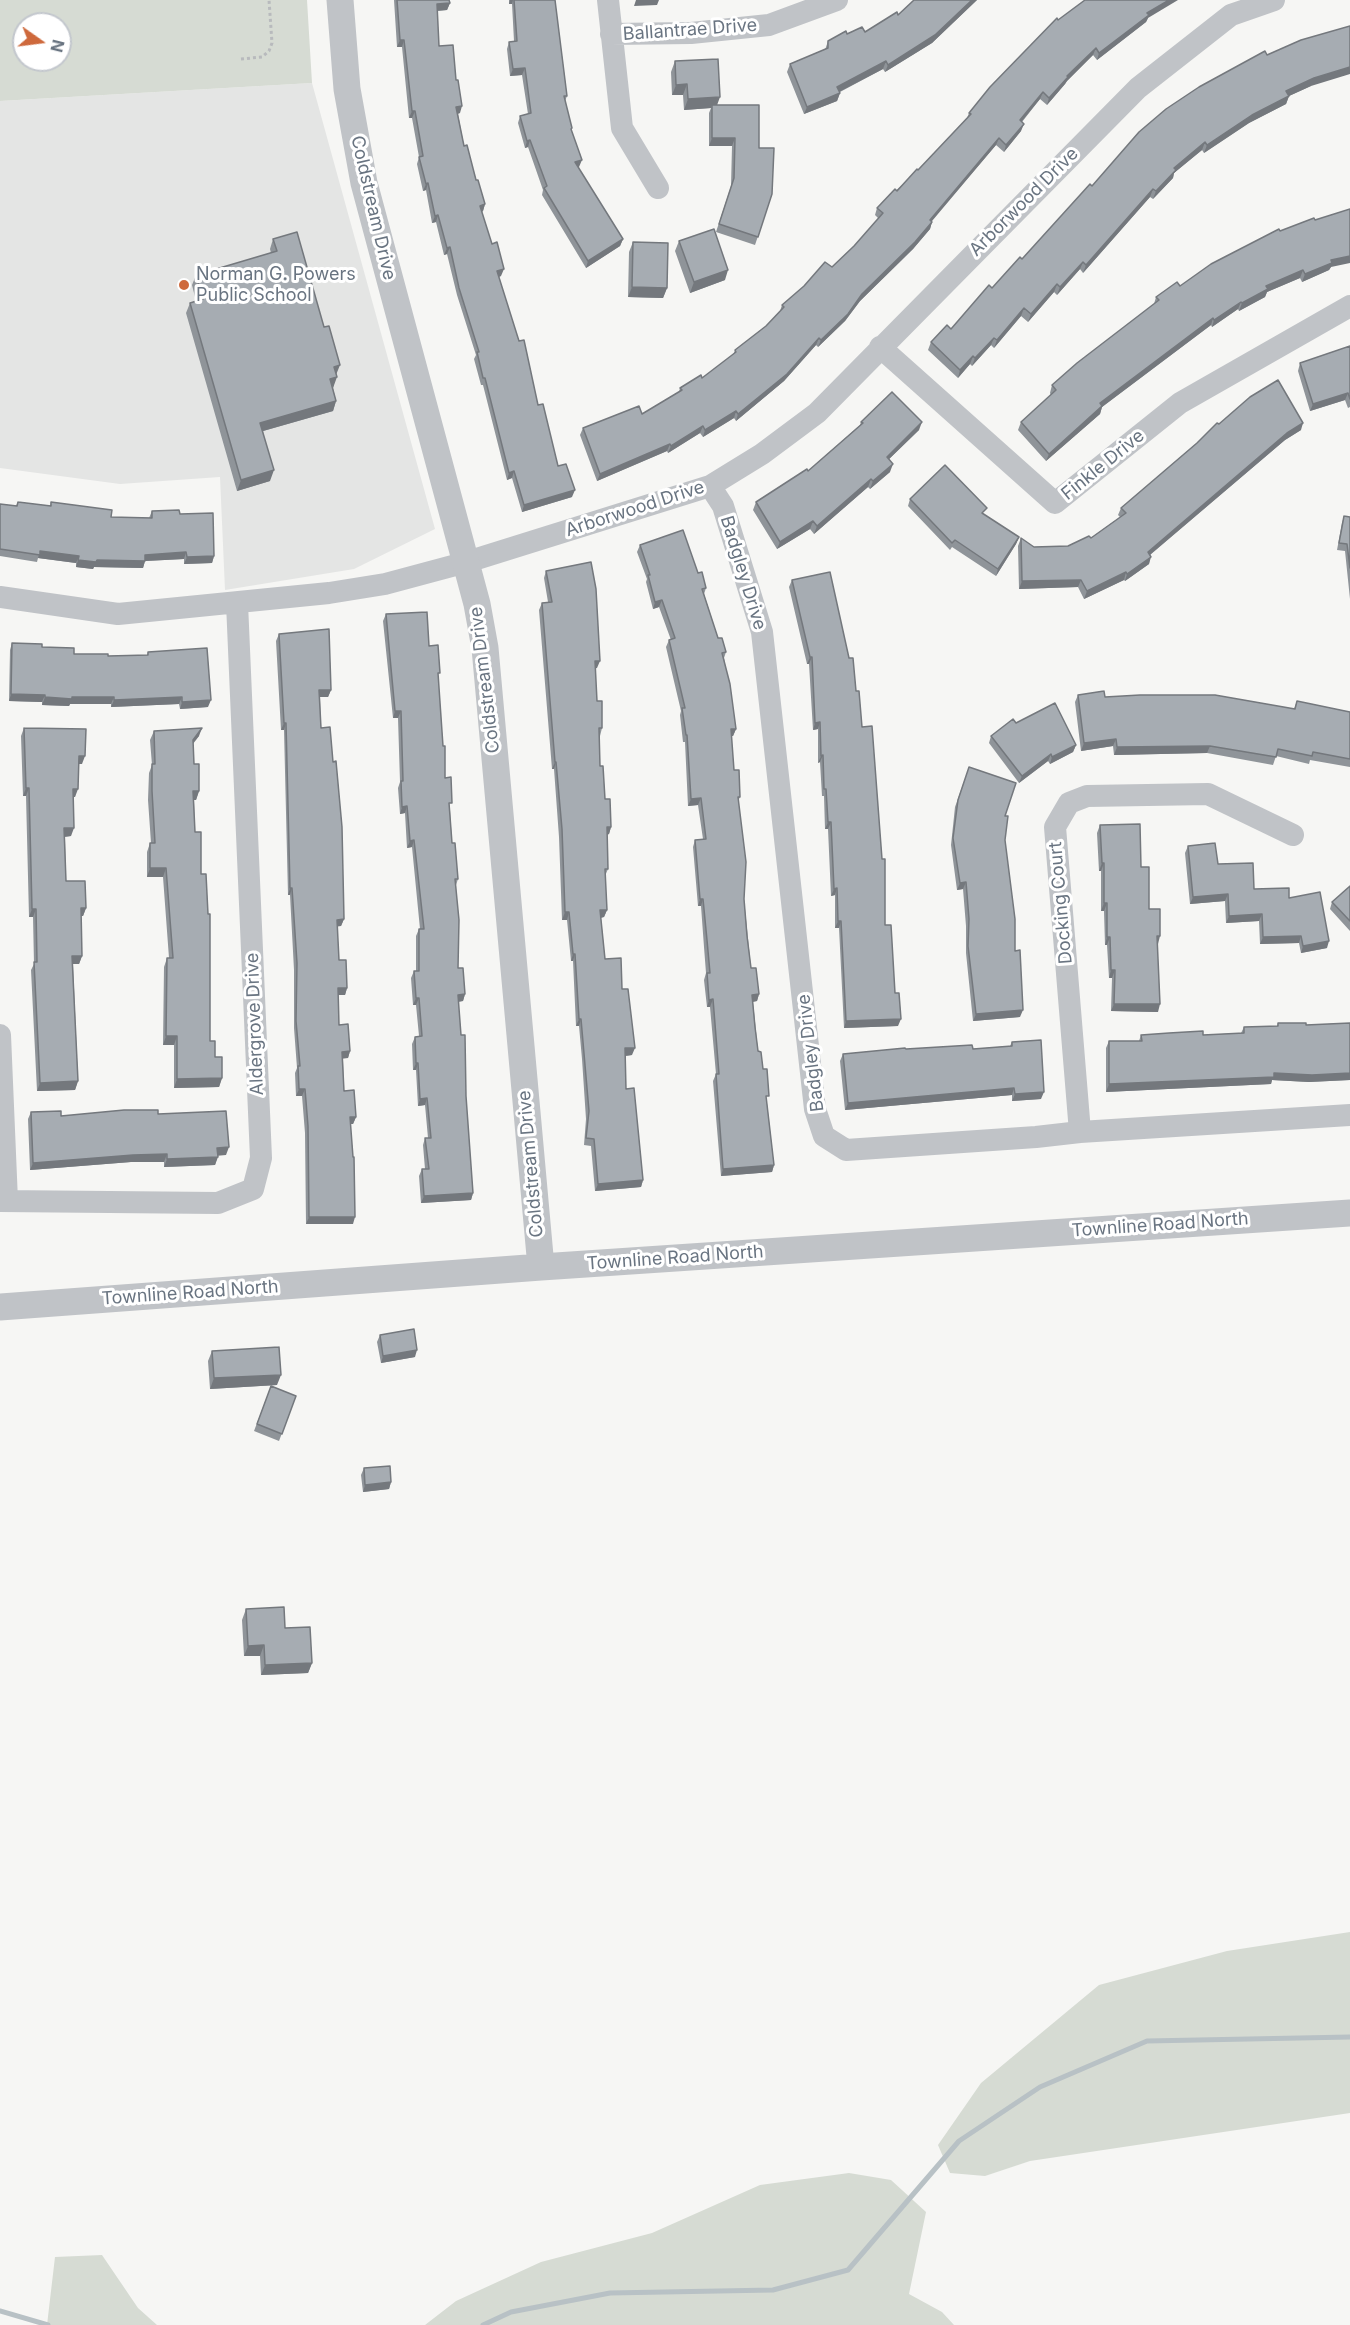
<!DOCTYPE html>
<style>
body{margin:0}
#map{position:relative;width:1350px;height:2325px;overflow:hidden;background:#f6f6f4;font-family:Inter,sans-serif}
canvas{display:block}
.north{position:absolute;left:12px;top:12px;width:60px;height:60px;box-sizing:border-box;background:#fff;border:2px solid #c3c7cd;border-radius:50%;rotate:104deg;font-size:16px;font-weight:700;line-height:24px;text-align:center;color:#697481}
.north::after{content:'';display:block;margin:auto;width:21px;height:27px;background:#ce693c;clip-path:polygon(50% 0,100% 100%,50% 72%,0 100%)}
</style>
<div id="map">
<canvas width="1350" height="2325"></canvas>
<div class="north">N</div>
</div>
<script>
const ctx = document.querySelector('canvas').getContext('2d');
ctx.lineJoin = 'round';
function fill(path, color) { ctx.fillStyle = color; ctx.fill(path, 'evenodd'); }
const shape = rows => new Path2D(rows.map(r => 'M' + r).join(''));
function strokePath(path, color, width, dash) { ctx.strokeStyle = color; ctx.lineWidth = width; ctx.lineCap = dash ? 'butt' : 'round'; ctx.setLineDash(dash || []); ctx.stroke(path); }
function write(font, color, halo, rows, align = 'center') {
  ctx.font = font + ' Inter,sans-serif'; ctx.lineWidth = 6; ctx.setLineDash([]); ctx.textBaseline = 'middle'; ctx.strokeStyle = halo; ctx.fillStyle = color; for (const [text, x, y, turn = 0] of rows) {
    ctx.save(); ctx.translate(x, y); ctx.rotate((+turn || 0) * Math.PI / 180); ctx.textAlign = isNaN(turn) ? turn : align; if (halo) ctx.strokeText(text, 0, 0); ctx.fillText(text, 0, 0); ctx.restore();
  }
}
const built = shape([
 [312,83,435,529,354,569,225,590,220,477,120,484,0,468,0,101]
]);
const green = shape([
 [0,0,307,0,312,83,0,101],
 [24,24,60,24,60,60,24,60],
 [1350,1932,1350,2113,1030,2161,985,2176,950,2173,938,2145,981,2083,1099,1985,1227,1951],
 [849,2173,891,2180,926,2212,909,2294,942,2312,954,2325,425,2325,456,2301,541,2262,652,2233,760,2185],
 [102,2255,138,2308,157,2325,47,2325,55,2257]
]);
const stream = shape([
 [0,2311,48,2325],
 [483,2325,511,2312,610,2293,773,2290,848,2270,959,2141,1040,2087,1147,2041,1350,2037]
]);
const path = shape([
 [241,59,262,57,269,51,272,43,269,0]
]);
const minor = shape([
 [608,0,622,128,658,188],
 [611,34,691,33,769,25,837,0],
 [880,347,1055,503,1180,403,1350,306],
 [710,486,723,506,762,632,815,1109,824,1136,846,1150,1036,1137,1080,1132,1350,1115],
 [0,597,118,614,329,593,385,584,467,562,710,486,762,454,817,413,1138,88,1231,15,1274,0],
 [0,1035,7,1201],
 [1080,1132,1055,827,1069,803,1087,796,1208,794,1293,835],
 [0,1201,218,1203,253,1189,261,1158,237,603]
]);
const tertiary = shape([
 [340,0,347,89,364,183,477,604,485,648,541,1267],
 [0,1307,541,1267,1350,1213]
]);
const wall = shape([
 [394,0,449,0,450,3,447,10,437,11,439,46,456,80,460,113,458,114,464,146,485,204,483,211,482,212,501,276,499,277,538,405,558,466,572,497,522,512,512,478,507,480,483,385,481,385,474,359,476,355,457,295,447,254,444,255,436,222,432,223,426,190,423,191,417,164,419,157,412,118,409,118,402,47,397,47],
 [509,0,555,0,567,96,565,101,572,128,571,131,579,167,578,167,623,239,620,246,586,268,542,195,543,190,528,147,525,148,518,123,520,116,528,114,522,75,510,76,507,49,509,42,514,41,512,4,509,4],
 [914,0,977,0,932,43,885,72,883,69,840,92,840,93,837,101,804,114,787,72,790,64,825,50,828,41,865,32,898,15],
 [1148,18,1146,22,1097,60,1093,55,1067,81,1065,84,1047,105,1040,99,1022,122,1021,131,1004,152,996,145,931,221,932,222,930,229,913,249,860,301,845,321,818,347,816,345,784,381,736,421,734,418,703,437,700,433,668,453,667,451,597,481,580,435,583,428,642,414,679,392,680,388,702,378,733,355,735,350,766,326,780,311,782,305,832,267,854,246,879,219,875,215,877,208,918,170,967,118,969,113,1058,20],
 [1267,55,1311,86,1289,96,1286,104,1249,123,1204,153,1202,150,1174,173,1173,178,1153,199,1150,197,1083,273,1080,269,1057,295,1054,292,1028,322,1021,316,994,348,991,345,972,366,970,364,958,378,928,350,931,342,951,329,1022,259,1092,186],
 [675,61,759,148,772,194,755,245,716,232,731,186,732,146,709,146,709,113,711,108,684,110,683,95,672,95,671,72],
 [1280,231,1331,267,1329,270,1302,282,1300,278,1267,292,1265,297,1239,311,1238,309,1212,327,1211,325,1102,407,1100,414,1046,461,1018,430,1021,422,1051,395,1050,393,1052,385,1154,304,1156,297,1180,286],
 [273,239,336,375,333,388,336,401,333,411,263,431,270,481,237,491,186,313,190,303,196,301,192,285,196,275,271,253,270,249],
 [679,241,725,280,690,293,675,251],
 [633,242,667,288,663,298,628,297,629,252],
 [1350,346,1350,407,1348,408,1345,400,1310,411,1298,371,1300,363],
 [861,422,919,430,889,459,890,472,870,489,868,487,814,534,810,529,777,549,753,510,756,502,808,471,860,425],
 [1219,424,1301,430,1285,440,1150,555,1149,564,1125,581,1124,580,1084,599,1078,587,1019,589,1018,546,1021,538,1034,547,1068,546,1091,538,1120,517,1118,515,1121,508],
 [910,499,984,515,1019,537,1016,544,996,576,952,547,950,550,908,506],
 [18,502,50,506,51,502,111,517,149,518,152,511,180,514,214,556,212,563,184,564,184,559,145,561,143,568,94,567,93,569,76,567,76,563,38,558,37,562,0,556,0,504,16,506],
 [1344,516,1350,517,1350,599,1345,551,1337,550,1342,523],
 [640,545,698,573,706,588,704,594,718,638,726,652,724,658,736,729,733,736,731,736,734,770,740,797,738,801,744,899,751,968,759,994,757,1001,753,1002,758,1051,767,1103,774,1165,772,1172,721,1176,713,1081,716,1074,710,1007,707,1007,704,980,706,973,704,947,701,906,698,906,693,847,695,840,703,839,698,805,688,806,685,742,683,742,680,715,681,711,666,647,669,640,671,640,659,607,653,609,646,582,647,579,637,552],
 [546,571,597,668,595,668,597,701,602,728,600,736,600,766,605,799,611,827,609,834,607,835,608,869,605,876,607,910,604,917,601,918,605,959,622,989,632,1055,626,1056,626,1089,643,1180,641,1187,595,1191,591,1146,584,1145,586,1119,582,1059,579,1026,576,1026,573,961,571,961,567,920,562,920,559,837,554,769,552,769,539,610,542,603,548,602,544,578],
 [792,580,856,691,862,727,885,925,895,993,898,1026,844,1028,839,928,835,928,835,895,831,896,828,829,825,829,824,796,822,796,820,762,818,763,818,729,813,730,809,664,807,664,789,587],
 [386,614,429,646,438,679,445,778,450,810,452,843,458,879,456,885,458,968,465,994,463,1001,458,1002,473,1193,471,1200,421,1203,419,1176,422,1169,425,1169,423,1145,425,1138,428,1138,425,1105,418,1106,416,1070,413,1070,412,1044,415,1037,419,1036,416,1005,413,1005,411,978,414,971,416,971,416,936,419,929,420,929,412,847,407,848,405,813,400,814,398,788,400,782,398,718,393,718,383,621],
 [279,634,331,690,328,697,320,697,321,728,344,919,341,926,337,926,339,960,347,988,345,995,338,995,339,1025,350,1051,348,1058,343,1058,344,1091,356,1117,353,1124,350,1124,353,1224,306,1224,305,1133,302,1096,296,1096,295,1073,297,1068,294,1028,294,970,290,895,288,895,284,730,281,730,276,641],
 [12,643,74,654,108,656,147,655,148,652,208,707,180,709,179,704,111,707,111,704,70,704,69,706,42,705,42,702,9,701,10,650],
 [1078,695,1105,697,1294,709,1297,701,1350,712,1350,767,1310,760,1309,764,1276,756,1273,765,1207,753,1114,755,1113,746,1081,751,1075,702],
 [1016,723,1076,745,1073,752,1050,764,1048,761,1019,783,989,743,991,736],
 [24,728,82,764,79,764,75,797,74,797,71,836,65,837,66,881,86,908,83,916,81,916,82,956,79,964,73,964,78,1081,75,1090,37,1091,31,970,34,964,33,917,29,917,26,796,23,796,21,736],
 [154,731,199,736,193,744,194,764,199,791,196,800,194,800,195,832,201,874,210,1041,222,1078,219,1087,174,1088,174,1045,163,1045,164,967,167,958,169,958,163,877,147,877,147,852,150,843,151,843,148,800,149,773,152,765,150,740],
 [969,767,1005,816,1005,840,1020,1017,973,1021,966,953,966,926,963,889,957,890,951,845,955,807],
 [1100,825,1141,867,1149,909,1158,944,1158,1012,1111,1011,1112,978,1109,978,1107,945,1105,945,1104,911,1101,911,1101,871,1099,871,1097,833],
 [1188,846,1218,864,1254,889,1289,898,1327,948,1301,953,1299,943,1260,944,1259,921,1226,923,1225,901,1190,904,1185,853],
 [1350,886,1350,931,1330,909,1332,902],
 [1278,1023,1306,1025,1350,1023,1350,1080,1309,1082,1272,1080,1271,1084,1106,1092,1106,1048,1109,1041,1139,1041,1141,1035,1203,1035,1241,1033,1244,1027,1277,1026],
 [1012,1042,1041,1099,1012,1101,1012,1095,845,1110,840,1061,843,1054,906,1049,973,1049,1010,1046],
 [31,1112,61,1116,158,1114,226,1155,218,1155,215,1165,164,1167,164,1162,131,1162,30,1170,28,1119],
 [380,1335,415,1357,381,1363,377,1342],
 [212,1351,277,1385,210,1389,208,1361],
 [271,1386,296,1396,279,1441,254,1431],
 [364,1468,391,1482,389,1489,363,1492,361,1475],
 [246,1609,285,1628,312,1663,308,1673,261,1675,260,1656,244,1656,242,1620]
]);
const shadedWall = shape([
 [510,0,513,0,512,4,509,4],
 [636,0,659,0,657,5,634,6],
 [972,0,977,0,932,43,885,72,888,65],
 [1169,0,1178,0,1148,18,1146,22,1097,60,1099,53,1147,13],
 [450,3,447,10,434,11,437,4],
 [400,40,404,40,402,47,397,47],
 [1096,48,1093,55,1067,81,1065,84,1047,105,1049,98,1067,76],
 [886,61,883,69,835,94,837,87],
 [1350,67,1350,74,1311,86,1289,96,1286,104,1249,123,1204,153,1207,145,1286,91,1314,78],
 [525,68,522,75,510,76,513,69],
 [687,84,683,95,672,95,676,85],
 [1043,92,1040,99,1017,127,1020,120],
 [840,93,837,101,804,114,807,107],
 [720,97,716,108,712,105,711,108,684,110,688,99],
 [462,106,460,113,454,114,456,107],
 [412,111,415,111,412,118,409,118],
 [1024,124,1021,131,1004,152,1006,145],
 [712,138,735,138,732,146,709,146],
 [999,138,996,145,927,227,930,220],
 [530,140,528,147,525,148,527,141],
 [1205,142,1202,150,1174,173,1173,178,1153,199,1156,191,1174,168],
 [582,160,579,167,572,169,575,162],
 [428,183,426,190,423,191,426,184],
 [1153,189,1150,197,1083,273,1086,265],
 [485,204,483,211,477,213,480,206],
 [438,215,436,222,432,223,435,216],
 [932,222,930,229,913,249,860,301,845,321,818,347,821,340,862,294],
 [623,239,620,246,586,268,588,261],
 [450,247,447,254,444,255,447,248],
 [1350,256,1350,263,1331,267,1329,270,1302,282,1305,274,1331,260],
 [1083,262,1080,269,1057,295,1060,287],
 [504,269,501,276,494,278,497,271],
 [728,270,725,280,690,293,694,282],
 [1303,270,1300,278,1267,292,1265,297,1239,311,1242,303,1266,286],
 [1057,284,1054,292,1028,322,1031,314],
 [632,287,667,288,663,298,628,297],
 [1241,302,1238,309,1212,327,1214,320],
 [1024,308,1021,316,994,348,997,340],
 [1213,318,1211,325,1102,407,1100,414,1046,461,1049,454,1100,403],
 [819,338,816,345,784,381,736,421,738,414],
 [994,338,991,345,972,366,975,358],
 [973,356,970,364,958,378,960,370],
 [340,365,336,375,334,367],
 [337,377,333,388,330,379],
 [1348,393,1345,400,1310,411,1313,404],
 [336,401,333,411,256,433,260,423],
 [736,411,734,418,703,437,705,430],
 [922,422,919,430,884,464,887,457],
 [1303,423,1301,430,1285,440,1145,559,1148,552,1287,433],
 [703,426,700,433,668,453,671,446],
 [670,444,667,451,597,481,600,474],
 [893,464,890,472,870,489,873,481],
 [274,470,270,481,237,491,241,480],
 [514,471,512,478,507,480,509,473],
 [871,479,868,487,814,534,817,526],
 [575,490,572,497,522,512,524,505],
 [813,521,810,529,777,549,780,542],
 [1019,537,1016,544,996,576,998,569],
 [40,551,79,556,76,563,38,558],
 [186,552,184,559,145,561,143,568,94,567,93,569,76,567,78,560,97,560,145,555],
 [214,556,212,563,184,564,187,557],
 [1151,557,1149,564,1125,581,1127,574],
 [1126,572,1124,580,1084,599,1087,591],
 [1081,580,1078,587,1019,589,1022,581],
 [662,600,659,607,653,609,655,602],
 [810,657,812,657,809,664,807,664],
 [595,661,600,661,597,668,592,669],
 [319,690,331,690,328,697,317,697],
 [11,694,45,695,42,702,9,701],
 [45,697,114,697,111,704,70,704,69,706,42,705],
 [182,697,179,704,111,707,114,700],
 [211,700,208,707,180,709,182,702],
 [395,711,401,711,398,718,393,718],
 [820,722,818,729,813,730,815,723],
 [284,723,286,723,284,730,281,730],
 [202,728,199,736,189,748,193,740],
 [731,729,736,729,733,736,728,736],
 [1116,739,1113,746,1081,751,1084,743],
 [1076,745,1073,752,1050,764,1052,757],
 [1210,746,1207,753,1114,755,1117,747],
 [1051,754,1048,761,1019,783,1022,776],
 [823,755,820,762,818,763,821,756],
 [79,756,85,756,82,764,76,764],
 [555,762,556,762,554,769,552,769],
 [26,788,29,788,26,796,23,796],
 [73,789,78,789,75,797,70,797],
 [193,791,199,791,196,800,190,800],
 [701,798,698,805,688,806,691,799],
 [407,806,405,813,400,814,402,807],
 [828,822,831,822,828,829,825,829],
 [607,827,611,827,609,834,604,835],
 [64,828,74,828,71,836,61,837],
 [414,840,412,847,407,848,410,841],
 [1102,863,1104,863,1101,871,1099,871],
 [150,868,166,868,163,877,147,877],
 [966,882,963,889,957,890,960,883],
 [290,888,292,888,290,895,288,895],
 [837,888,835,895,831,896,834,889],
 [1228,894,1225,901,1190,904,1193,897],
 [700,899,703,899,701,906,698,906],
 [1104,903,1107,903,1104,911,1101,911],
 [81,908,86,908,83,916,78,916],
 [32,909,36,909,33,917,29,917],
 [600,910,607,910,604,917,597,918],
 [565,912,569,912,567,920,562,920],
 [1262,914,1259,921,1226,923,1229,916],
 [344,919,341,926,334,927,337,920],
 [838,921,841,921,839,928,835,928],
 [1157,936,1160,936,1158,944,1154,944],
 [1301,936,1299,943,1260,944,1263,937],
 [1107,937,1110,937,1107,945,1105,945],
 [1329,941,1327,948,1301,953,1303,946],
 [573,954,575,954,573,961,571,961],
 [72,956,82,956,79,964,69,964],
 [1111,970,1115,970,1112,978,1109,978],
 [338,988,347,988,345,995,336,995],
 [465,994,463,1001,455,1002,458,995],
 [759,994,757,1001,750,1002,752,995],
 [416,998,419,998,416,1005,413,1005],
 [713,999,710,1007,707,1007,709,1000],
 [1114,1004,1160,1004,1158,1012,1111,1011],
 [1023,1010,1020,1017,973,1021,976,1014],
 [579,1019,581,1019,579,1026,576,1026],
 [901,1019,898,1026,844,1028,846,1021],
 [166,1036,177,1036,174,1045,163,1045],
 [625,1048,635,1048,632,1055,623,1056],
 [350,1051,348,1058,340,1059,342,1052],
 [416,1063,418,1063,416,1070,413,1070],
 [1274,1073,1350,1073,1350,1080,1309,1082,1272,1080,1271,1084,1106,1092,1109,1084],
 [222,1078,219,1087,174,1088,177,1079],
 [78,1081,75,1090,37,1091,40,1083],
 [1014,1088,1012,1095,845,1110,848,1103],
 [299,1089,305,1089,302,1096,296,1096],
 [1044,1092,1041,1099,1012,1101,1015,1094],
 [427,1098,425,1105,418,1106,420,1099],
 [350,1117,356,1117,353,1124,347,1124],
 [229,1147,226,1155,215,1156,217,1148],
 [167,1154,164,1162,131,1162,30,1170,33,1163,133,1155],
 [218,1157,215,1165,164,1167,167,1159],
 [774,1165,772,1172,721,1176,723,1169],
 [643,1180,641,1187,595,1191,598,1184],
 [473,1193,471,1200,421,1203,424,1196],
 [309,1217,355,1217,353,1224,306,1224],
 [417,1350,415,1357,381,1363,383,1356],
 [281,1375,277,1385,210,1389,214,1378],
 [391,1482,389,1489,363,1492,365,1485],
 [264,1645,260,1656,244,1656,248,1646],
 [312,1663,308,1673,261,1675,265,1665]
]);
const building = shape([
 [397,0,449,0,450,3,437,4,439,46,453,45,456,80,458,80,462,106,456,107,464,146,467,145,476,180,478,180,485,204,480,206,492,244,497,242,504,269,497,271,519,341,524,340,538,405,543,404,558,466,566,464,575,490,524,505,514,471,509,473,485,378,483,378,477,352,479,352,459,288,450,247,447,248,438,215,435,216,428,183,426,184,419,157,423,156,415,111,412,111,404,40,400,40,397,0],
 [514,0,555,0,567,96,564,96,572,128,571,129,582,160,575,162,623,239,588,261,544,188,547,186,530,140,527,141,520,116,531,113,525,68,513,69,509,42,517,41,514,0],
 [914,0,972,0,935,35,888,65,886,61,837,87,840,93,807,107,790,64,828,48,828,41,846,31,847,34,862,27,865,32,897,12,898,15,914,0],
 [1085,0,1169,0,1147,13,1149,15,1099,53,1096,48,1067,76,1068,77,1049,98,1043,92,1020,120,1024,124,1006,145,999,138,930,220,932,222,915,242,862,294,848,314,821,340,819,338,787,374,738,414,736,411,705,430,703,426,671,446,670,444,600,474,583,428,639,406,642,414,682,390,680,388,701,375,702,378,736,352,735,350,766,326,784,307,782,305,804,286,825,262,832,267,854,246,883,213,877,208,895,189,897,191,917,169,918,170,971,114,969,113,990,87,1057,18,1058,20,1085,0],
 [1350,26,1350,67,1314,78,1286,91,1289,96,1252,115,1207,145,1205,142,1174,168,1176,170,1156,191,1153,189,1086,265,1083,262,1060,287,1057,284,1031,314,1024,308,997,340,994,338,975,358,973,356,960,370,931,342,947,325,951,329,989,285,992,288,1020,257,1022,259,1090,184,1092,186,1139,132,1166,109,1199,87,1265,51,1267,55,1301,40,1350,26],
 [718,59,720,97,688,99,687,84,676,85,675,61,718,59],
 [712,105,759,105,759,148,774,148,772,194,758,237,719,224,734,178,735,138,712,138,712,105],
 [1350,209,1350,256,1331,260,1332,263,1305,274,1303,270,1266,286,1268,289,1242,303,1241,302,1214,320,1213,318,1100,403,1102,406,1049,454,1021,422,1056,390,1052,385,1077,363,1159,300,1156,297,1177,282,1180,286,1211,264,1279,229,1280,231,1314,218,1315,220,1350,209],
 [714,229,728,270,694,282,679,241,714,229],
 [297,232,324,327,329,326,340,365,334,367,337,377,330,379,336,401,260,423,274,470,241,480,190,303,203,299,196,275,277,251,273,239,297,232],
 [633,242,668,243,667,288,632,287,633,242],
 [1350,346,1350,399,1348,393,1313,404,1300,363,1350,346],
 [1278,380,1303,423,1287,433,1148,552,1151,557,1127,574,1126,572,1087,591,1081,580,1022,581,1021,538,1034,547,1068,546,1089,536,1091,538,1126,513,1121,508,1197,443,1217,423,1219,424,1250,397,1278,380],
 [892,392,922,422,887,457,893,464,873,481,871,479,817,526,813,521,780,542,756,502,807,469,808,471,863,423,861,422,892,392],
 [945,465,987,508,982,513,1019,537,998,569,955,540,952,543,910,499,945,465],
 [18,502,51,506,51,502,112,510,111,517,152,518,152,511,179,510,180,514,213,513,214,556,187,557,186,552,145,555,145,561,97,560,96,562,78,560,79,556,40,551,40,555,0,549,0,504,17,506,18,502],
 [1344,516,1350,517,1350,568,1347,544,1339,543,1344,516],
 [683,530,698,573,702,572,706,588,702,589,718,638,722,638,726,652,722,653,730,684,736,729,731,729,734,770,739,770,740,797,738,797,746,862,744,899,747,936,751,968,756,968,759,994,752,995,755,1027,758,1051,761,1052,763,1069,767,1069,769,1096,766,1096,774,1165,723,1169,716,1074,719,1074,713,999,709,1000,707,973,710,973,707,940,703,899,700,899,695,840,706,839,701,798,691,799,687,735,686,735,682,708,685,708,669,640,675,638,662,600,655,602,648,575,650,575,640,545,683,530],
 [591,562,596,589,600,661,595,661,597,701,602,701,602,728,599,728,600,766,603,766,605,799,610,799,611,827,607,827,608,869,605,869,607,910,600,910,605,959,621,958,622,989,628,989,635,1048,625,1048,626,1089,634,1088,643,1180,598,1184,594,1139,586,1138,589,1111,581,1019,579,1019,575,954,573,954,569,912,565,912,562,829,556,762,555,762,542,603,552,602,546,571,591,562],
 [830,572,849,658,853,658,856,691,859,691,862,727,872,726,882,859,885,859,885,925,891,925,895,993,899,993,901,1019,846,1021,841,921,838,921,837,888,834,889,831,822,828,822,826,789,824,789,823,755,821,756,820,722,815,723,812,657,810,657,792,580,830,572],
 [427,612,429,646,438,645,440,673,438,673,443,746,445,746,445,778,451,777,452,803,449,803,452,843,455,843,458,879,455,879,459,920,458,968,463,968,465,994,458,995,461,1035,465,1035,466,1096,473,1193,424,1196,422,1169,429,1169,425,1138,431,1138,427,1098,420,1099,418,1063,416,1063,415,1037,422,1036,419,998,416,998,414,971,419,971,419,929,424,929,414,840,410,841,407,806,402,807,401,781,403,781,401,711,395,711,386,614,427,612],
 [329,629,331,690,319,690,321,728,330,727,333,762,336,761,342,827,344,919,337,920,339,960,346,960,347,988,338,988,339,1025,348,1024,350,1051,342,1052,344,1091,354,1090,356,1117,350,1117,353,1157,354,1157,355,1217,309,1217,308,1126,305,1089,299,1089,298,1066,300,1066,296,1021,297,963,292,888,290,888,286,723,284,723,279,634,329,629],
 [12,643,42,644,42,647,74,648,74,654,108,654,108,656,148,655,148,652,207,648,211,700,182,702,182,697,114,700,114,697,72,697,72,699,45,697,45,695,11,694,12,643],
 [1104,691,1105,697,1140,695,1215,695,1295,709,1297,701,1350,712,1350,759,1313,752,1312,756,1278,749,1276,757,1210,746,1117,747,1116,739,1084,743,1078,695,1104,691],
 [1055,703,1076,745,1052,757,1051,754,1022,776,991,736,1013,719,1016,723,1055,703],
 [24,728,86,729,85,756,79,756,78,789,73,789,74,828,64,828,66,881,85,881,86,908,81,908,82,956,72,956,78,1081,40,1083,34,962,37,962,36,909,32,909,29,788,26,788,24,728],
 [202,728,193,740,194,764,199,764,199,791,193,791,195,832,201,832,201,874,206,874,208,914,210,914,210,1041,215,1041,215,1057,222,1057,222,1078,177,1079,177,1036,166,1036,167,958,173,958,166,868,150,868,150,843,155,843,152,791,152,764,155,764,154,731,202,728],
 [969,767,1016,783,1005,816,1008,816,1005,840,1015,919,1015,951,1020,950,1023,1010,976,1014,968,946,969,919,966,882,960,883,953,838,958,800,969,767],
 [1140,824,1141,867,1149,867,1149,909,1160,909,1160,936,1157,936,1160,1004,1114,1004,1115,970,1111,970,1110,937,1107,937,1107,903,1104,903,1104,863,1102,863,1100,825,1140,824],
 [1215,843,1218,864,1253,863,1254,889,1289,888,1289,898,1320,892,1329,941,1303,946,1301,936,1263,937,1262,914,1229,916,1228,894,1193,897,1188,846,1215,843],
 [1350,886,1350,921,1332,902,1350,886],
 [1278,1023,1306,1023,1306,1025,1350,1023,1350,1073,1312,1075,1274,1073,1274,1077,1109,1084,1109,1041,1142,1041,1141,1035,1169,1033,1203,1031,1203,1035,1244,1033,1244,1027,1278,1026,1278,1023],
 [1041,1040,1044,1092,1015,1094,1014,1088,848,1103,843,1054,905,1048,906,1049,972,1045,973,1049,1012,1046,1012,1042,1041,1040],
 [124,1110,158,1110,158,1114,226,1111,229,1147,217,1148,218,1157,167,1159,167,1154,133,1155,33,1163,31,1112,61,1111,61,1116,124,1110],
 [414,1329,417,1350,383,1356,380,1335,414,1329],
 [279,1347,281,1375,214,1378,212,1351,279,1347],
 [271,1386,296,1396,282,1434,257,1424,271,1386],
 [390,1466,391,1482,365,1485,364,1468,390,1466],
 [284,1607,285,1628,310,1627,312,1663,265,1665,264,1645,248,1646,246,1609,284,1607]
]);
const markers = [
 [184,285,6,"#ce693c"]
];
const streetNames = [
 ["Ballantrae Drive",690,30,-4],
 ["Arborwood Drive",1024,202,-45],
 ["Coldstream Drive",373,208,77],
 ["Finkle Drive",1103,465,-39],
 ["Arborwood Drive",635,509,-18],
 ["Badgley Drive",743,573,73],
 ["Coldstream Drive",485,680,-97],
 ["Docking Court",1061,903,-95],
 ["Aldergrove Drive",255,1024,-92],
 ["Badgley Drive",811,1053,-97],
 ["Coldstream Drive",531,1164,-95],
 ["Townline Road North",1160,1225,-4],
 ["Townline Road North",675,1258,-4],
 ["Townline Road North",190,1293,-4]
];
const poiNames = [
 ["Norman G. Powers",196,275],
 ["Public School",196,296]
];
fill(built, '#e4e5e4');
fill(green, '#d6dbd3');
strokePath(stream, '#b8c1c5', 5);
strokePath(path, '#b8babd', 3, [3, 3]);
strokePath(minor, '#c0c3c7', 22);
strokePath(tertiary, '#c0c3c7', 27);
fill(wall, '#8f9499');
fill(shadedWall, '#74787d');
fill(building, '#a6acb2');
strokePath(building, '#74787d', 1.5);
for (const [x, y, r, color] of markers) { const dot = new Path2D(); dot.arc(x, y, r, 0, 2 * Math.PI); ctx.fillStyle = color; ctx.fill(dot); strokePath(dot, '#fff', 2); }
write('18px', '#697481', '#fff', streetNames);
write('18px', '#697481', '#fff', poiNames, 'left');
</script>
